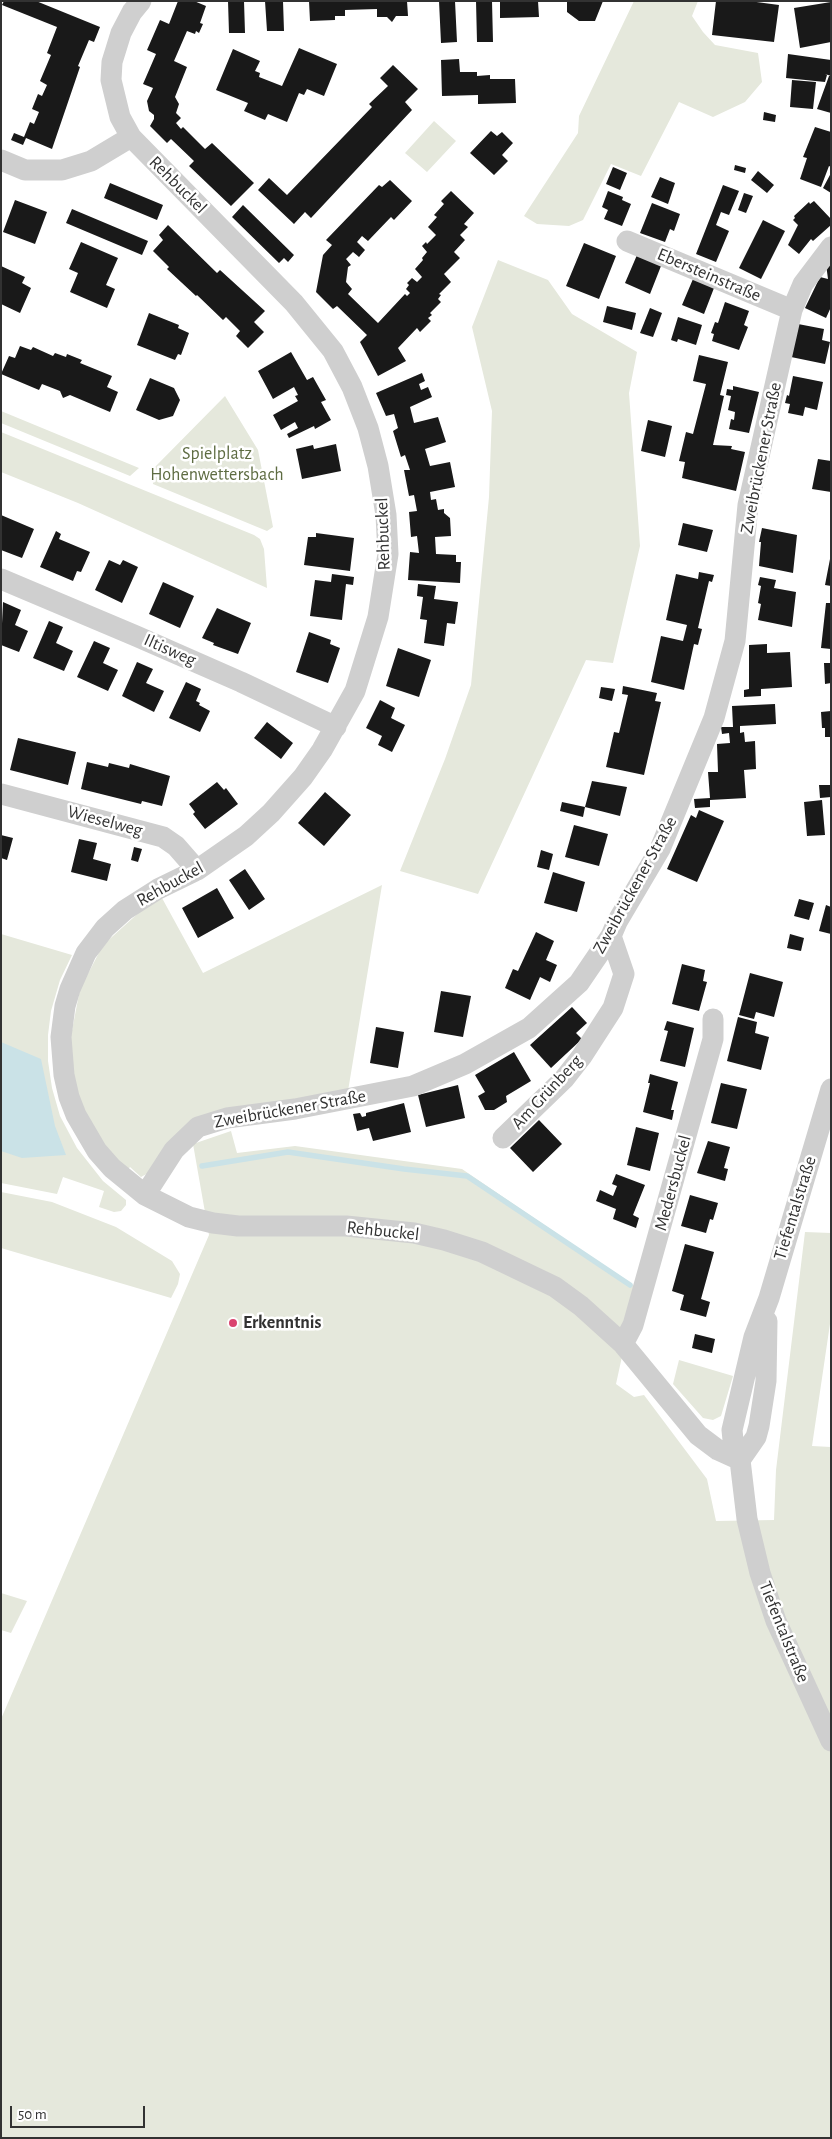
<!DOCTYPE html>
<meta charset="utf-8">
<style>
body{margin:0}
#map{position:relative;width:832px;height:2139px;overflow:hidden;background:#fff;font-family:"Alegreya Sans",sans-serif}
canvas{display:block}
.frame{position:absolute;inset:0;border:2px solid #323232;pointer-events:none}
.scale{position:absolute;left:10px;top:2106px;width:135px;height:22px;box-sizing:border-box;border:2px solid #323232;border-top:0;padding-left:6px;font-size:15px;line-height:18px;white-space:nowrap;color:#323232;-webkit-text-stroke:4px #fff;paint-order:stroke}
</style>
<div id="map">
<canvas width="832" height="2139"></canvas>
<div class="frame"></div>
<div class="scale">50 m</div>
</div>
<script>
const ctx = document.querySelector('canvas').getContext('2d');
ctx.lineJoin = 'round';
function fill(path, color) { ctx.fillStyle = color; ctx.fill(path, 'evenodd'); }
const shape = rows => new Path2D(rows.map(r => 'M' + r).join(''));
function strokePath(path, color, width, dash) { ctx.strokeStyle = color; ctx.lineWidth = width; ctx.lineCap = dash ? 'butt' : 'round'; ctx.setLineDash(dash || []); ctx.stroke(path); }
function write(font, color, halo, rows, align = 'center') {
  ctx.font = font + ' "Alegreya Sans",sans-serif'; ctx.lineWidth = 5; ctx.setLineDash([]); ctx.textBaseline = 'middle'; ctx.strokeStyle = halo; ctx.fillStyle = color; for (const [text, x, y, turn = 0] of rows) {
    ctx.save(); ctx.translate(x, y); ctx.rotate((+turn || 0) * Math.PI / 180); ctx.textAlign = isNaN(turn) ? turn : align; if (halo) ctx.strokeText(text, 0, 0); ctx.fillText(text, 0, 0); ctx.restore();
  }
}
const green = shape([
 [634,1,698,1,692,16,703,32,715,45,758,53,762,82,745,102,713,117,679,102,641,176,611,164,583,220,569,226,537,224,524,216,578,133,579,116],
 [434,121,456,141,427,172,405,153],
 [498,260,548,280,572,314,637,352,629,393,640,546,613,663,586,660,478,894,400,871,445,759,471,685,489,497,492,411,472,327],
 [225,396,258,450,273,527,267,531,153,484,152,470],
 [1,411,139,468,130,476,1,423],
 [1,432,254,535,260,539,264,549,267,588,78,503,1,472],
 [382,885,348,1091,217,1114,152,1171,141,1177,130,1167,126,1172,101,1144,84,1114,73,1082,69,1046,80,989,103,945,144,908,162,898,203,973],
 [1,934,72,955,60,980,51,1011,48,1035,48,1061,52,1088,60,1116,77,1148,103,1181,126,1200,126,1205,121,1211,114,1212,99,1207,104,1191,63,1177,57,1194,1,1183],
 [231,1131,237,1153,295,1146,462,1169,637,1288,616,1384,634,1397,644,1395,707,1479,716,1521,774,1520,776,1470,805,1232,831,1233,831,1317,812,1446,831,1447,831,2138,1,2138,1,1719,209,1235,193,1144],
 [1,1192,52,1202,116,1227,172,1261,180,1274,178,1284,171,1298,1,1248],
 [679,1360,733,1376,721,1416,713,1420,703,1418,673,1384],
 [1,1593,27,1601,11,1633,1,1630]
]);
const water = shape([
 [1,1042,41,1059,55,1126,66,1155,22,1158,1,1151]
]);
const stream = shape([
 [202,1166,288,1152,404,1169,467,1176,630,1285]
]);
const building = shape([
 [4,1,36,1,100,27,94,42,89,40,78,66,80,67,52,149,26,138,23,145,11,140,14,133,24,137,30,122,34,124,39,112,32,109,38,94,42,96,47,85,40,81,51,55,47,53,57,27,2,5],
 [178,1,194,1,206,6,200,23,203,24,199,33,196,31,195,34,187,31,174,61,187,67,175,97,179,104,176,113,181,118,176,123,181,129,183,127,205,149,212,143,254,183,231,206,189,166,194,161,171,139,167,143,150,126,154,119,154,115,149,111,147,101,153,88,143,84,156,54,147,50,160,20,169,24],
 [228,1,244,1,245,33,229,33],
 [265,1,283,1,284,31,267,31],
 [309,1,407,1,408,16,396,16,392,22,387,17,377,17,377,9,345,10,345,16,335,16,335,20,310,21],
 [439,1,455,1,457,42,441,43],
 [476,1,492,1,493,42,477,42],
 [500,1,538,1,539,17,500,18],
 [567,1,603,1,595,21,579,21,567,12],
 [716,1,749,1,779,5,774,42,712,35],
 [831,2,831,42,800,48,794,8],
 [299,48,337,64,324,96,307,89,304,95,299,93,287,122,268,114,265,120,244,111,248,103,216,90,233,49,260,61,255,71,260,73,259,77,282,86],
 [788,54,831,60,831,76,825,74,827,75,825,82,786,78],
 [459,59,460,72,477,72,477,76,490,75,490,79,515,79,516,103,478,104,478,95,442,96,441,60],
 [393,65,418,89,405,102,412,110,311,218,305,212,294,224,258,190,269,178,287,195,372,107,369,104,388,86,380,78],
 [829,76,831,76,831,113,817,109],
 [792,80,816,82,813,109,790,107],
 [764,112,776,115,775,122,763,120],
 [815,127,831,132,831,167,829,166,821,187,800,179,807,158,803,157],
 [491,131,497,136,502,132,513,143,502,155,508,161,494,175,470,153],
 [735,165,746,168,745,173,734,170],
 [613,167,627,173,620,190,606,184],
 [758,171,774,185,767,193,751,180],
 [831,173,831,193,823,188],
 [660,177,675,183,668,204,651,197],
 [390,180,412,201,394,220,391,217,368,241,362,236,357,242,365,250,359,257,353,252,346,259,351,265,348,267,346,282,352,289,348,294,378,323,405,294,407,296,410,293,406,289,409,285,407,283,412,278,417,282,422,277,415,269,423,260,422,258,427,252,422,246,426,242,427,244,436,235,428,227,437,217,434,215,444,204,441,201,451,191,474,213,464,224,468,227,460,235,465,240,454,252,460,258,444,274,451,282,439,294,441,295,438,299,441,302,430,313,432,315,428,318,431,321,420,332,417,328,398,348,406,361,378,376,360,342,367,335,337,306,333,309,316,292,323,255,332,245,326,240,379,185,382,187],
 [110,183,163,205,157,220,104,198],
 [723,185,739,191,729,215,721,212,716,225,729,231,716,262,696,254],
 [608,191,623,197,622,200,631,204,622,226,604,219,608,210,602,207],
 [744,193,753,196,746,213,738,210],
 [15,200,47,212,35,244,3,232],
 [814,201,831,219,831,225,813,241,811,239,799,254,788,245,798,225,793,220,795,218,794,216,809,202,810,204],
 [652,203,680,214,674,231,670,229,665,242,640,233],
 [243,205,294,255,288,262,284,258,279,263,232,217],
 [72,209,148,241,142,255,66,223],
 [763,220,785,231,761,279,739,268],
 [168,225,217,273,220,270,265,311,254,322,264,332,248,348,236,336,240,331,226,317,223,320,197,295,196,296,167,269,169,267,153,251,163,240,159,235],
 [81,242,118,258,106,285,115,289,107,308,70,292,78,273,69,269],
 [584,243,616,256,599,299,566,286],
 [637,255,661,266,650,294,625,283],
 [831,263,831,307,826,318,805,308,820,277,828,279,826,264],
 [1,266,25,277,22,283,31,288,20,313,1,304],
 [693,279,714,288,704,314,682,305],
 [725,302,749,311,744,325,748,327,739,350,712,341,714,334,711,333,715,322,718,323],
 [607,306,636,313,632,330,603,322],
 [650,308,662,313,653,337,640,333],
 [149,313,179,325,178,328,189,333,181,355,178,354,175,360,137,345],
 [678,317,702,325,696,345,678,339,677,342,671,340],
 [798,324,824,329,822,340,830,342,825,364,791,357],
 [20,346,31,350,33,347,53,356,55,353,66,357,67,354,82,360,80,363,112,376,107,387,118,392,110,412,70,395,63,398,60,391,42,384,39,390,1,374,9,356,15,358],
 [291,352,307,380,313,377,326,400,321,402,331,420,315,429,314,426,289,438,287,434,298,428,295,422,281,430,273,415,298,401,295,396,298,395,294,387,273,399,258,371],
 [699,355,728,362,720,395,724,396,713,445,732,446,731,449,745,452,736,491,682,478,685,462,679,461,686,432,693,434,706,384,693,381],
 [422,373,425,381,419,384,421,390,428,387,432,397,410,407,414,423,438,417,446,442,425,449,430,466,450,462,455,487,430,492,431,500,436,499,438,510,444,509,444,513,450,518,451,536,435,537,436,554,456,555,456,562,461,562,460,583,408,580,410,552,419,553,417,536,411,537,409,512,417,511,414,495,409,496,404,470,410,470,405,455,401,457,393,431,398,428,394,414,386,416,376,393],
 [793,376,823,382,817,410,805,407,803,416,788,413,790,404,785,403,787,395,789,396],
 [150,378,174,388,180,400,173,416,159,420,136,410],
 [733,386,759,392,749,433,729,429,731,419,734,420,735,412,728,410,731,396,726,395,727,389,733,390],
 [648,420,672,426,665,457,641,451],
 [336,444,341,471,302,479,296,449,313,445,314,449],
 [818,459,831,461,831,492,812,489],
 [1,515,34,529,22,558,1,550],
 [683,523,713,530,707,552,678,545],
 [762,528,797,535,793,573,759,566,761,542,759,542],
 [56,531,61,534,59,539,90,552,81,572,77,571,73,581,40,567],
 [316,533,354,538,350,571,304,565,308,537,316,537],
 [830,559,831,559,831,586,825,585],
 [109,560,120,565,123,560,138,567,122,603,95,590],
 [699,572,714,575,712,582,709,581,698,628,702,629,698,645,694,644,684,690,651,682,661,636,683,641,687,625,666,620,676,574,698,579],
 [332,574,354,577,353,585,346,584,342,620,310,616,315,580,331,582],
 [760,577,776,580,774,588,796,592,792,627,758,620,761,604,758,603,761,586,758,585],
 [163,582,194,596,180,628,149,614],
 [418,584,436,586,434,599,458,602,455,624,447,623,444,646,424,643,427,620,420,619,423,597,417,596],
 [3,602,21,610,15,625,28,631,19,652,1,645],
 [826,603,831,603,831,649,821,648],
 [217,608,251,623,238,654,213,645,214,643,202,638],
 [49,621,63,627,56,643,73,651,64,671,33,658],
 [309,632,331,640,330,644,340,648,328,683,296,672],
 [94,641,110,648,103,663,118,670,108,691,77,677],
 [767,644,767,653,790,652,792,687,761,689,761,696,744,697,744,690,749,689,749,645],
 [398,648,431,660,419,697,386,686],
 [137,662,153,669,146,683,164,691,154,712,122,696],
 [824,663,831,663,831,683,825,684],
 [186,682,201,689,196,701,200,703,199,705,210,711,200,732,169,718],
 [623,686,657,693,655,701,661,702,644,775,606,767,614,732,619,733,628,695,622,694],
 [601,687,615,689,612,701,599,698],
 [380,700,395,708,391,718,405,725,392,752,378,745,382,736,366,728],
 [775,704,776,724,740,726,740,733,744,732,745,742,755,741,756,769,744,770,746,798,710,800,710,807,695,808,694,799,710,798,708,772,718,772,717,744,730,743,729,733,722,734,721,727,733,727,732,706],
 [831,711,831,737,825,737,825,728,822,728,821,712],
 [267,722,293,743,281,759,254,738],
 [18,738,76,752,68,785,10,770],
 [87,762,108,767,109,763,129,768,130,764,170,776,162,806,142,801,141,804,81,789],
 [592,781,627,787,620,816,585,807,583,817,560,811,562,802,585,807],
 [217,782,224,790,226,788,238,804,205,829,193,814,195,812,189,804],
 [819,785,831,785,831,797,820,798],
 [325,792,351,815,324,846,298,823],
 [822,800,825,835,807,836,804,802],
 [699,810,724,821,697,882,667,869,691,815,696,818],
 [574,825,608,834,599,866,565,857],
 [1,835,13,838,7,860,1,858],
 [79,839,97,843,93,859,111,864,107,881,71,872],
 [134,847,142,849,138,862,131,860],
 [541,850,553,854,549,870,537,867],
 [245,869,265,899,249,910,229,880],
 [553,872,585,882,577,912,544,903],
 [217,888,234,918,198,938,182,908],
 [799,899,814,903,809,920,794,916],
 [826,905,831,907,831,934,819,931],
 [536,932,554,941,546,960,557,965,550,982,540,977,530,1000,505,988,513,969,518,971],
 [790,934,804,938,801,951,787,948],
 [682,964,705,970,703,981,707,982,699,1011,672,1004],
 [750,973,783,982,774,1017,756,1012,754,1019,739,1015],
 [441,991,471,996,463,1037,434,1032],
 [572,1007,587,1023,576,1033,582,1039,551,1068,530,1045],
 [738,1017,757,1022,755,1033,769,1037,761,1070,727,1061],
 [667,1021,694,1028,685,1067,660,1061,668,1031,664,1030],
 [376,1027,404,1032,398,1068,370,1063],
 [514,1052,531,1081,506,1096,507,1102,494,1110,485,1110,478,1096,485,1092,475,1075],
 [650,1074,678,1082,671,1110,674,1110,672,1120,643,1112,650,1083,648,1083],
 [721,1083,747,1089,737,1129,711,1123],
 [458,1085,465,1118,426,1127,418,1095],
 [404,1103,411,1132,373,1141,369,1128,357,1131,353,1114,360,1113,362,1117,366,1116,366,1113],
 [539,1120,562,1144,533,1172,510,1148],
 [636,1127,659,1133,650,1171,627,1165],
 [708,1141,730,1147,724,1168,728,1169,725,1181,697,1173],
 [616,1174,645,1185,633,1215,639,1218,636,1228,613,1219,616,1209,596,1201,600,1190,613,1196,617,1186,612,1184],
 [690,1195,718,1203,713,1220,710,1219,706,1233,681,1226],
 [685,1244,714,1252,701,1299,710,1302,706,1317,680,1310,684,1295,672,1291],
 [695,1334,715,1339,712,1353,692,1348]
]);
const minor = shape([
 [141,1,132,12,121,33,112,62,111,80,120,117,131,137,294,303,333,351,352,387,368,428,378,466,386,515,388,554,378,617,355,691,322,750,303,777,271,813,246,836,197,870,158,889,125,910,105,928,86,953,70,989,65,1006,61,1037,64,1075,69,1097,76,1115,97,1151,112,1168,145,1195,189,1217,213,1223,238,1226,346,1226,414,1233,444,1240,482,1252,555,1287,581,1306,623,1344,698,1435,718,1450,740,1460],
 [1,160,25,170,62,170,91,161,131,137],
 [627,241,792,310],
 [1,579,136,636,241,682,336,727],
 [1,794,163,837,176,846,197,870],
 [831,1089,769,1298,754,1337,732,1430,733,1440,740,1460,747,1519,760,1573,776,1621,831,1741],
 [503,1138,564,1079,582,1056,613,1008,624,974,611,936],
 [145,1195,174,1150,198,1127,227,1118,295,1109,413,1086,465,1064,529,1028,579,983,611,936,617,922,660,849,714,718,735,641,748,505,792,310,803,284,831,247],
 [623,1344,633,1325,713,1039,713,1019],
 [740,1460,756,1437,759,1426,766,1381,767,1321]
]);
const markers = [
 [233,1323,5,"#da436e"]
];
const streetNames = [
 ["Rehbuckel",178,185,45],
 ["Ebersteinstraße",709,275,23],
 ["Zweibrückener Straße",761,458,-79],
 ["Rehbuckel",383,534,-92],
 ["Iltisweg",170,650,24],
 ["Wieselweg",105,821,15],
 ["Rehbuckel",170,884,-29],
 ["Zweibrückener Straße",635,885,-61],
 ["Am Grünberg",547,1092,-47],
 ["Zweibrückener Straße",290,1109,-10],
 ["Medersbuckel",673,1183,-75],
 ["Tiefentalstraße",795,1208,-73],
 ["Rehbuckel",383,1231,6],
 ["Tiefentalstraße",784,1632,68]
];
const parkNames = [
 ["Spielplatz",217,454],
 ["Hohenwettersbach",217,475]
];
const poiNames = [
 ["Erkenntnis",243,1323]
];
fill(green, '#e5e8dc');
fill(water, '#cae2e7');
strokePath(stream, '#cae2e7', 5.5);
fill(building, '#191919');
strokePath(minor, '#cfcfcf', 21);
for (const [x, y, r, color] of markers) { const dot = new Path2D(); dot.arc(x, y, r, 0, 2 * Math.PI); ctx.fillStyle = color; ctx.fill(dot); strokePath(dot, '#fff', 2); }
write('18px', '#323232', '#fff', streetNames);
write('18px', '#5e6c42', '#fff', parkNames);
write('bold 18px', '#323232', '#fff', poiNames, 'left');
</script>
